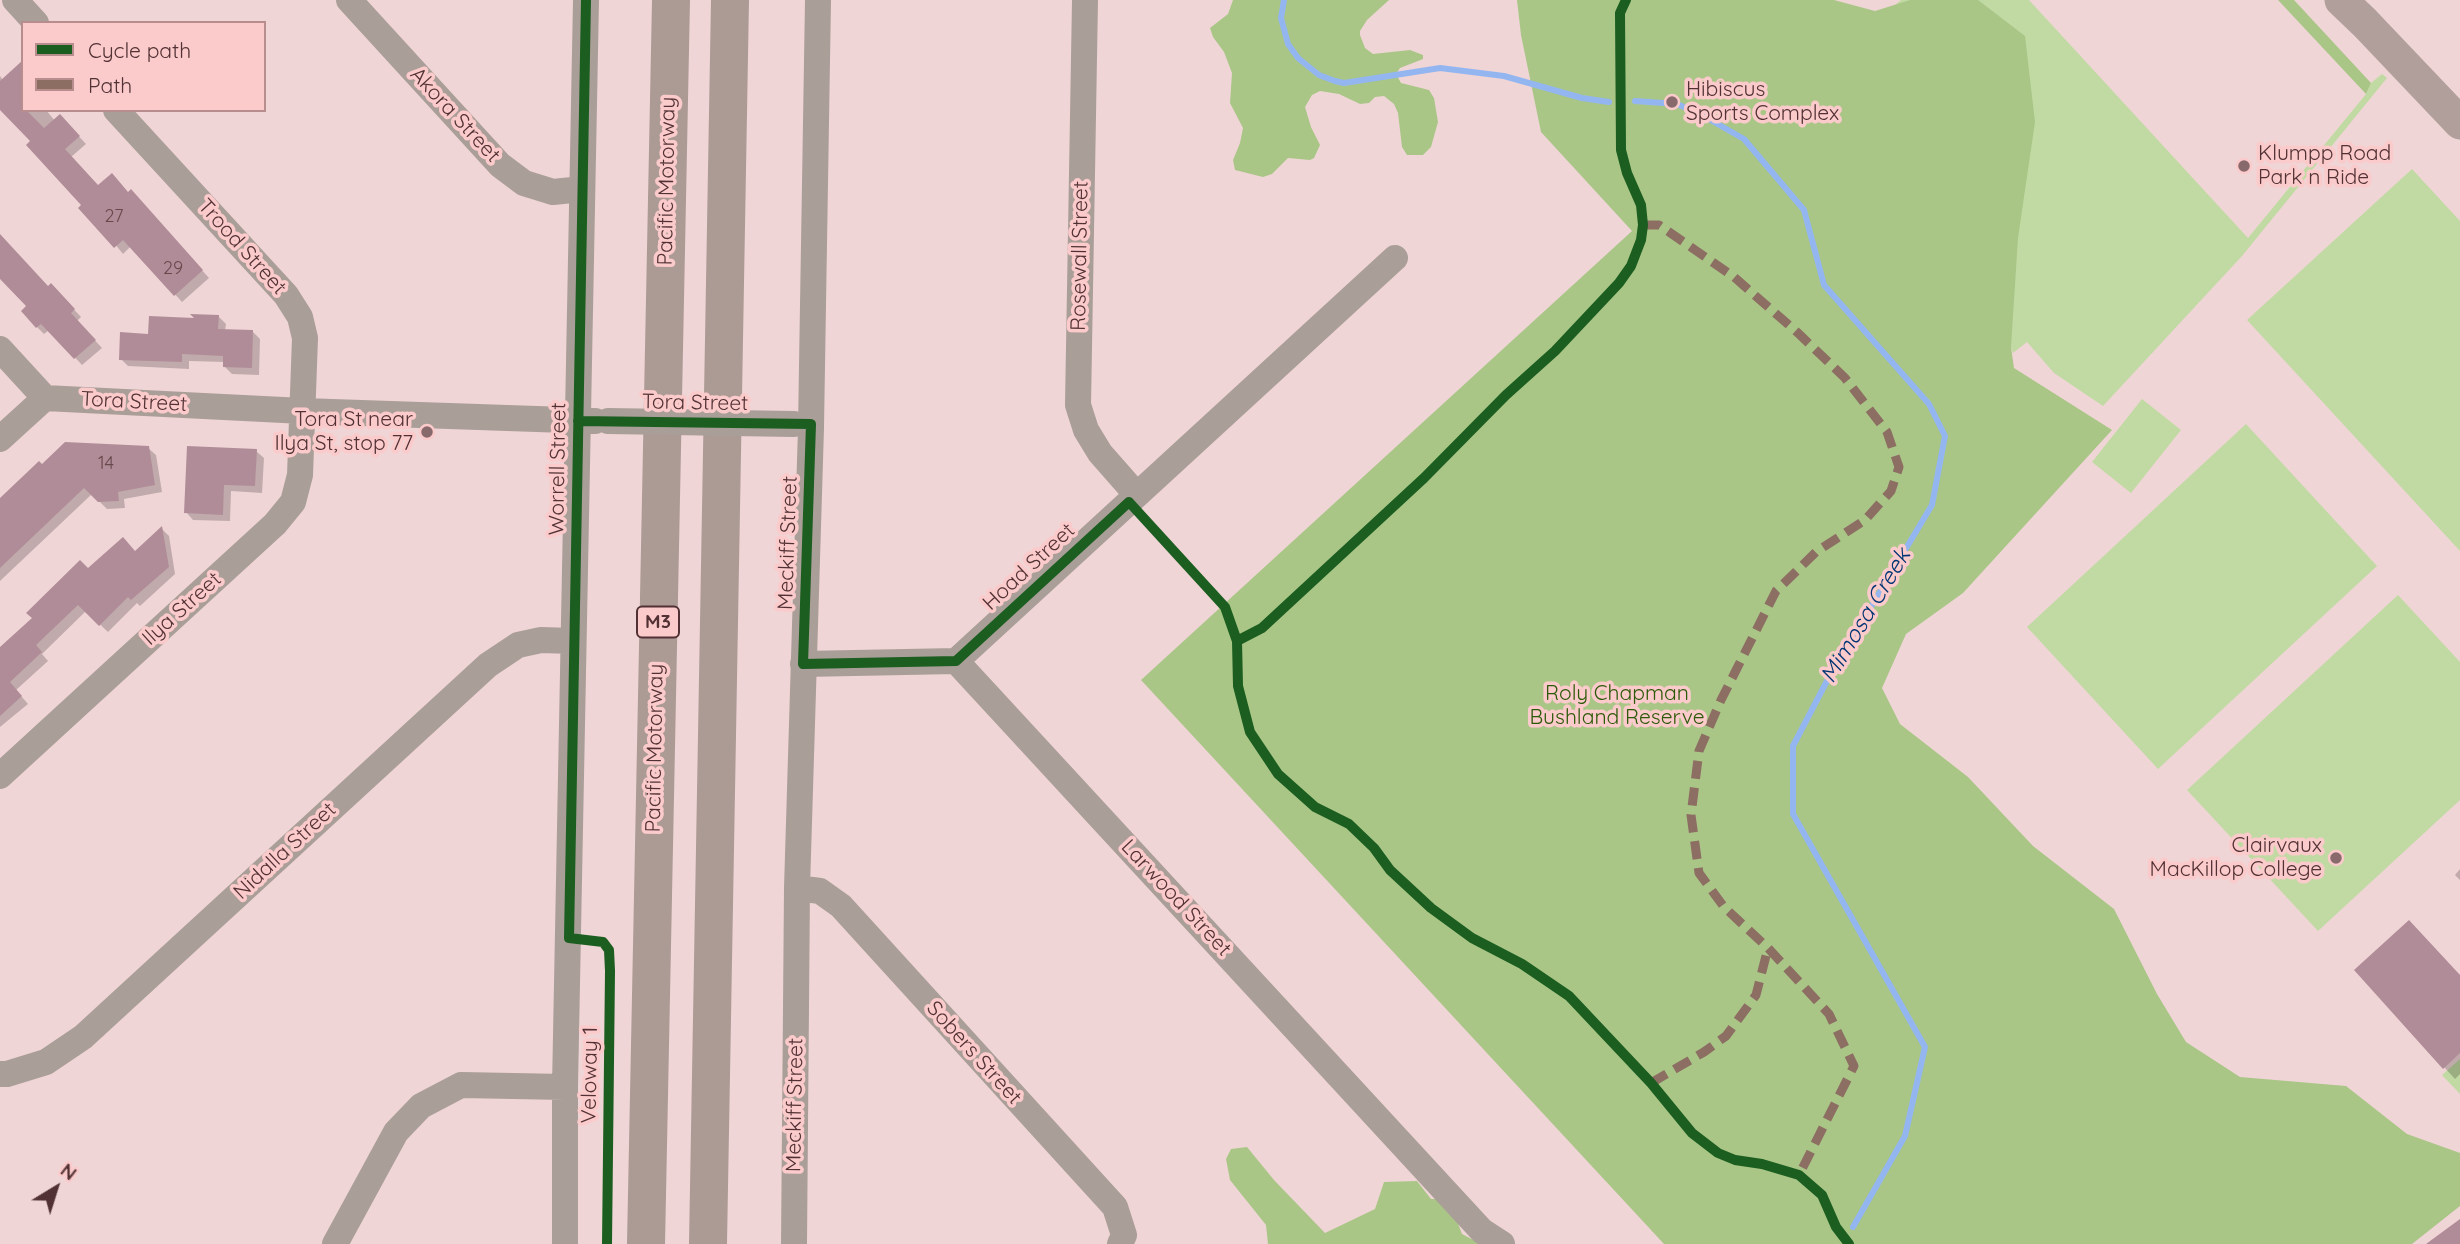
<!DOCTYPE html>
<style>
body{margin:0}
#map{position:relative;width:2460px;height:1244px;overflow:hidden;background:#f0d5d6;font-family:Quicksand,sans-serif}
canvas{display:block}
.legend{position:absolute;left:21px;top:21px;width:245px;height:91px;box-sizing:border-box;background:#fbcacb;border:2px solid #b78d8e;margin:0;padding:9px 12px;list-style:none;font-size:21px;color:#513133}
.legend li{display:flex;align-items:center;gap:14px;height:35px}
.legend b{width:35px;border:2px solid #b78d8e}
.north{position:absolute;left:21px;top:1153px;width:70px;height:70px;-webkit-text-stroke:5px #fbcacb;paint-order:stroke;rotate:38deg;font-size:19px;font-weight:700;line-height:28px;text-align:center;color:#513133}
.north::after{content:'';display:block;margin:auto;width:24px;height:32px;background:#513133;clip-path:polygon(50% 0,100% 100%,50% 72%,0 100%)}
</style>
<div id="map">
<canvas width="2460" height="1244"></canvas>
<ul class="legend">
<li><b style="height:9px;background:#1b5e20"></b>Cycle path</li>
<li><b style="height:9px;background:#8d6e63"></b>Path</li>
</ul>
<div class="north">N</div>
</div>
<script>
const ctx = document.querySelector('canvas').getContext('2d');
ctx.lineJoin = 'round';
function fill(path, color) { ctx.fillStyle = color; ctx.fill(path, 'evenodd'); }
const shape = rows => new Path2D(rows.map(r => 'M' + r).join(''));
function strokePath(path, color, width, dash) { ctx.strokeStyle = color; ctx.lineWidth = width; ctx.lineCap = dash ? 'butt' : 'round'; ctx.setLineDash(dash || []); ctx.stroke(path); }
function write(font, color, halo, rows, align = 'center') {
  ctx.font = font + ' Quicksand,sans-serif'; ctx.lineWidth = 7; ctx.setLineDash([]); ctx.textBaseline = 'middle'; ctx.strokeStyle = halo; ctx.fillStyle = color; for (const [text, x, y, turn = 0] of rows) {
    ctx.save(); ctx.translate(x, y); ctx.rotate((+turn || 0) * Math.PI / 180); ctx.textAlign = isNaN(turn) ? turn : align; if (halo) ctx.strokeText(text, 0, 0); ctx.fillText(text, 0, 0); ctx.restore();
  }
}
const green = shape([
 [1901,0,2029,0,2248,238,2366,94,2371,83,2382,74,2387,78,2242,256,2103,406,2054,373,2027,342,2013,353,1895,5],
 [2412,169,2460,221,2460,551,2247,320],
 [2142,399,2181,430,2131,493,2092,462],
 [2246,424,2377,566,2158,769,2027,627],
 [2398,595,2460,662,2460,800,2318,931,2187,790],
 [2460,1059,2460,1094,2442,1075]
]);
const forest = shape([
 [1233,0,1389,0,1367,20,1360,31,1360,35,1365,48,1373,54,1410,50,1423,55,1423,59,1400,68,1396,74,1401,83,1429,90,1434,98,1438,122,1431,147,1423,155,1407,155,1402,147,1398,113,1394,104,1384,96,1375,97,1369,103,1360,104,1339,94,1320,91,1312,95,1305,107,1311,127,1320,145,1314,158,1310,160,1288,158,1272,174,1263,177,1235,170,1233,160,1240,143,1243,128,1230,103,1232,73,1224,52,1213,37,1210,28,1228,14],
 [1517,0,1834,0,1875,11,1910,0,1978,0,2025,36,2035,122,2018,238,2011,347,2014,368,2112,430,1963,593,1906,634,1882,688,1900,724,1968,777,2033,846,2114,909,2157,994,2186,1042,2240,1077,2346,1086,2407,1134,2460,1153,2460,1206,2412,1244,1664,1244,1141,680,1632,231,1541,132,1521,35],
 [2278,0,2294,0,2371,83,2366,94],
 [1247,1147,1274,1180,1325,1233,1375,1209,1384,1182,1417,1181,1431,1199,1441,1199,1453,1210,1462,1234,1481,1244,1268,1244,1266,1225,1230,1180,1226,1159,1231,1149]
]);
const shadow = shape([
 [0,76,23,110,46,110,55,121,60,116,86,144,71,157,98,187,129,194,138,199,209,278,182,302,131,246,123,254,32,141,0,107],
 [0,236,48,288,51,285,81,317,77,321,102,348,82,365,49,330,44,334,37,327,23,311,28,307,0,277],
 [218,316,226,324,225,331,253,332,260,339,259,375,232,374,225,367,225,362,189,361,189,369,128,366,121,359,150,336],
 [148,448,156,455,162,492,124,499,125,508,107,509,92,494,0,581,0,501,42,466],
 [256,451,264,458,262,493,231,491,230,521,193,520,186,512],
 [162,529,169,536,175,574,140,606,137,603,108,632,86,611,42,654,48,661,16,690,28,704,0,727,0,649,88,570,135,553],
 [2460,869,2460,880,2455,875],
 [2460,977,2460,1074,2455,1079,2444,1067]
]);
const stream = shape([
 [1284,0,1281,18,1288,44,1298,58,1319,75,1335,81,1344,83,1440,68,1504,76,1582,98,1609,102],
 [1635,101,1677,104,1700,114,1744,139,1804,210,1824,285,1929,404,1945,436,1932,505,1829,677,1793,746,1793,814,1925,1047,1905,1136,1853,1227]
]);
const building = shape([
 [23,60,23,110,26,110,44,128,60,114,80,136,65,149,98,185,112,173,128,192,131,189,203,270,174,296,123,240,114,248,78,208,81,205,26,145,30,141,0,110,0,81],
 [0,234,48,286,51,283,75,309,71,313,96,340,74,359,41,324,36,328,21,311,26,306,0,279],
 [190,314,219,315,218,329,253,330,252,368,223,367,223,356,182,354,182,362,119,360,120,332,148,334,149,316,194,318],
 [65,442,149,446,155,485,118,492,119,501,98,502,84,488,0,568,0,498,39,461,42,464],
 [187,446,257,449,255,486,224,485,223,515,184,513],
 [162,526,169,567,131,600,128,597,99,626,78,605,36,645,42,652,10,682,22,696,0,716,0,647,32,618,26,613,80,560,88,568,123,537,135,551],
 [2409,920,2460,975,2460,1053,2443,1069,2354,970],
 [2460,1219,2460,1244,2426,1244]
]);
const minor = shape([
 [15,0,36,23],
 [349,0,500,165,524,183,553,192,582,189],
 [1085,0,1078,405,1086,430,1100,453,1136,494],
 [0,349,45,398],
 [45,398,303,411,595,421],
 [0,439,45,398],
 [956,661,1395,258],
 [803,664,956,661,1482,1231,1502,1244],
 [0,776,275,524,293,502,300,475,305,338,300,317,286,295,116,110],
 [797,888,820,891,841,906,1115,1207,1124,1235,1120,1244],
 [0,1074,7,1074,46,1062,83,1037,488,665,518,645,541,640,573,641],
 [335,1244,396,1132,421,1106,461,1085,565,1087],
 [565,1244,565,1087,586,0],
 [794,1244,797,888,811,428,818,0]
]);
const major = shape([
 [2341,0,2365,23,2460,123]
]);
const highway = shape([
 [646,1244,671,0],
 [708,1244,730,0]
]);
const minorBridge = shape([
 [608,421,794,424]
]);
const quiet = shape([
 [1643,225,1659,225,1734,277,1798,333,1845,378,1887,432,1899,467,1891,491,1865,520,1816,552,1776,591,1721,700,1699,751,1691,815,1699,873,1724,907,1768,948,1829,1014,1854,1066,1799,1175],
 [1651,1083,1704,1052,1726,1036,1756,995,1768,948]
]);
const cycleway = shape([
 [586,0,569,938,603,942,609,950,610,971,607,1244],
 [578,421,811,424,803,664,956,661,1129,502,1225,607,1237,641,1238,686,1250,732,1278,774,1315,807,1349,824,1374,848,1390,870,1431,908,1472,938,1522,964,1569,996,1651,1083,1692,1133,1718,1153,1735,1160,1762,1164,1799,1175,1822,1195,1836,1227,1849,1244],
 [1237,641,1262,628,1424,478,1506,395,1555,351,1619,283,1631,266,1641,240,1643,225,1641,205,1627,173,1621,150,1620,13,1626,0]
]);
const markers = [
 [1672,102,7,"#896a6c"],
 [2244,166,7,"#896a6c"],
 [427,432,7,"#896a6c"],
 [2336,858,7,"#896a6c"]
];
const numberNames = [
 ["27",114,217],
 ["29",173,269],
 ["14",106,464]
];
const shields = [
 [658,622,42]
];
const shieldNames = [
 ["M3",658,622]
];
const poiNames = [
 ["Hibiscus",1686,90],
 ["Sports Complex",1686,114],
 ["Klumpp Road",2258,154],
 ["Park n Ride",2258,178],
 ["Tora St near",413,420,"right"],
 ["Ilya St, stop 77",413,444,"right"],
 ["Clairvaux",2322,846,"right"],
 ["MacKillop College",2322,870,"right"]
];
const streetNames = [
 ["Akora Street",455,115,47],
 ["Pacific Motorway",667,181,-89],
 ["Trood Street",242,247,48],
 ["Rosewall Street",1080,256,-89],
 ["Tora Street",134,402,3],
 ["Tora Street",695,403,1],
 ["Worrell Street",558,469,-89],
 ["Meckiff Street",788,543,-88],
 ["Hoad Street",1029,567,-43],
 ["Ilya Street",182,609,-42],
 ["Pacific Motorway",655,748,-89],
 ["Nidalla Street",285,851,-43],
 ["Larwood Street",1176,898,47],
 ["Sobers Street",974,1053,48],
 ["Veloway 1",590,1075,-89],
 ["Meckiff Street",795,1105,-89]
];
const parkNames = [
 ["Roly Chapman",1617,694],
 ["Bushland Reserve",1617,718]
];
const waterNames = [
 ["Mimosa Creek",1866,616,-59]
];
fill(green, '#c1daa3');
fill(forest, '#a9c687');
fill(shadow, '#0003');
strokePath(stream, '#94b6f0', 6);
fill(building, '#b08c98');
strokePath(minor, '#aa9e98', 26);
strokePath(major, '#b09f9a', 33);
strokePath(highway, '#ac9a95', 38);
strokePath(minorBridge, '#aa9e98', 26);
strokePath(quiet, '#8d6e63', 9, [18, 9]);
strokePath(cycleway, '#1b5e20', 10);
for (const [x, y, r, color] of markers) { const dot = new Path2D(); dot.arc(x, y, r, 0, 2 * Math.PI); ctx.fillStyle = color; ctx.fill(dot); strokePath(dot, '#fbcacb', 2.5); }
write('18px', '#69484c', null, numberNames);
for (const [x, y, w] of shields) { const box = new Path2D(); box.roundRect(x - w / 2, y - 15.5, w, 31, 5); ctx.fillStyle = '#fbcacb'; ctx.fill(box); strokePath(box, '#513133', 2); }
write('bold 19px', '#513133', null, shieldNames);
write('21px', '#513133', '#fbcacb', poiNames, 'left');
write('21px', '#513133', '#fbcacb', streetNames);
write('21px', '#2b5a09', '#fbcacb', parkNames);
write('italic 23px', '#003573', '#fbcacb', waterNames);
</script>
